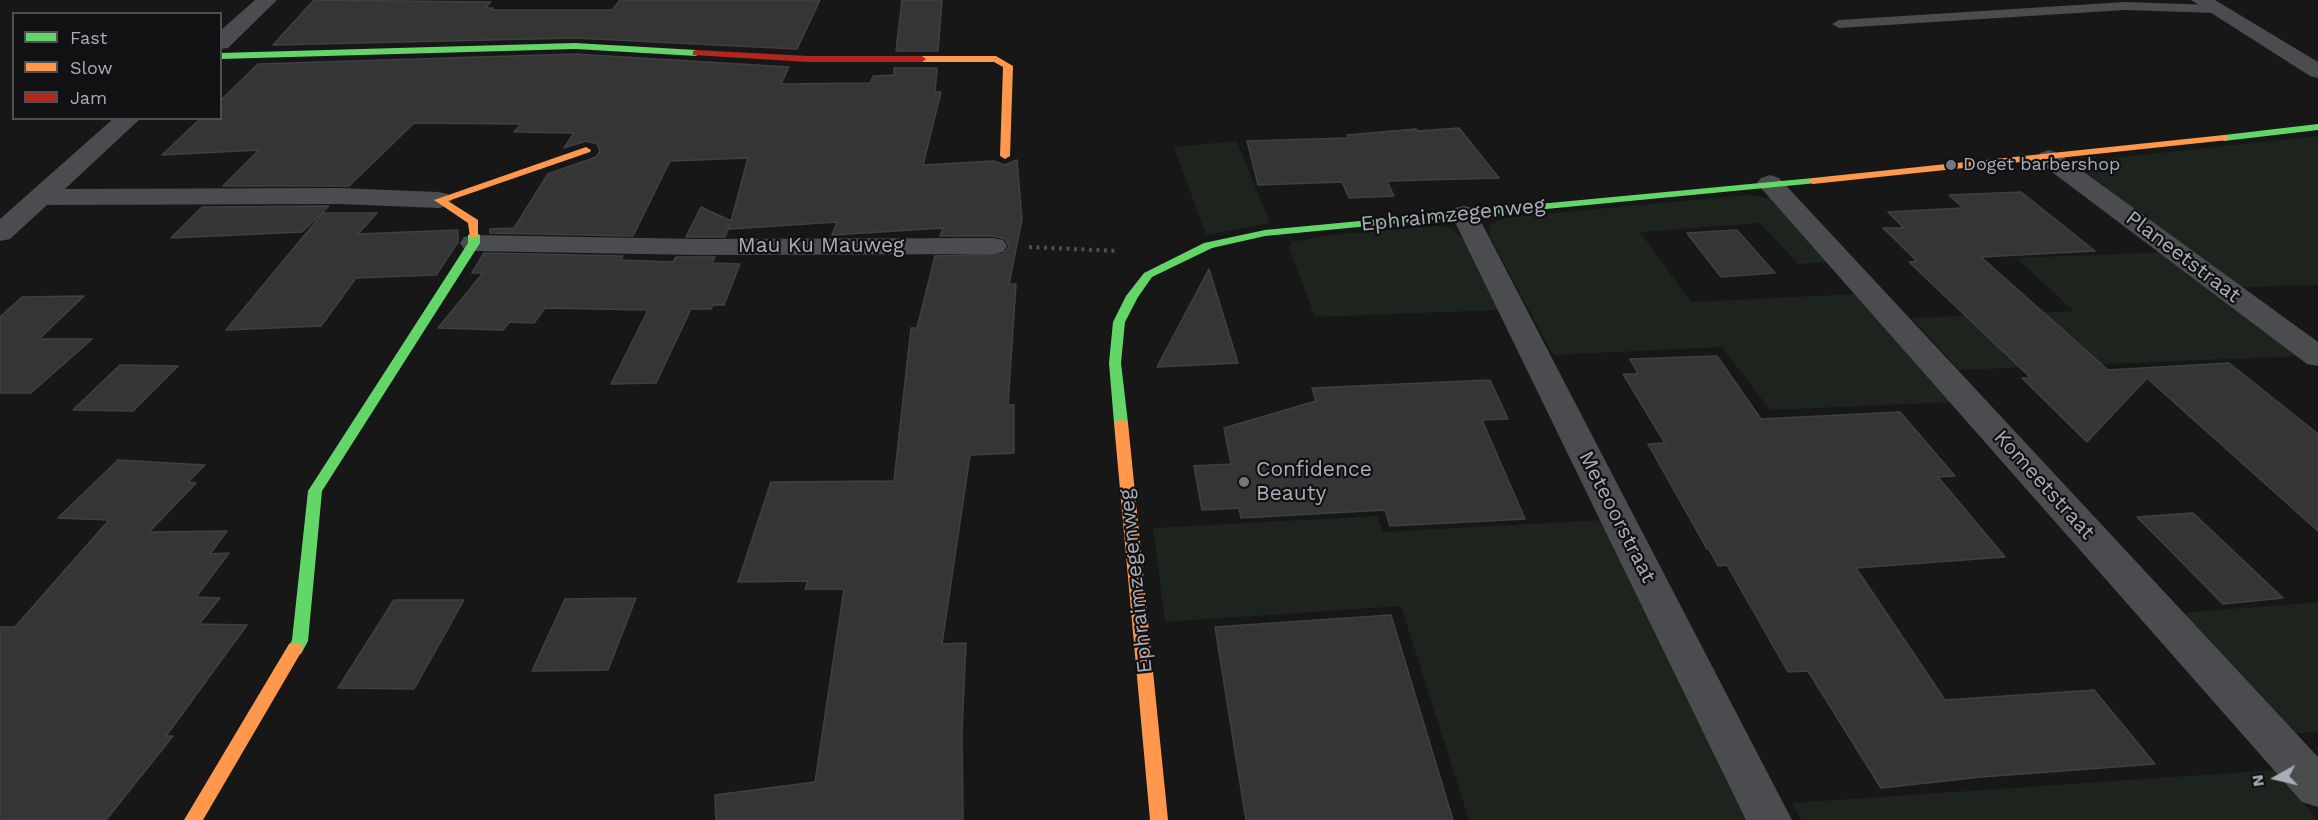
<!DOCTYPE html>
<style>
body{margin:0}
#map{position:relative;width:2318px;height:820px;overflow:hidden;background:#171717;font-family:"Work Sans",sans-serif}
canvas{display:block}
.legend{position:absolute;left:12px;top:12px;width:210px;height:108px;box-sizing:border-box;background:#111113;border:2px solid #4d4f55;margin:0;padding:8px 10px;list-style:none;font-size:18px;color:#a8adb8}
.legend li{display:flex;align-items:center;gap:12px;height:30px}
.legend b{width:30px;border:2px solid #4d4f55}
.north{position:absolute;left:2246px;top:748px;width:60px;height:60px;-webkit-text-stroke:4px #111113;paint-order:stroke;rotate:262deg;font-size:16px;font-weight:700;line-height:24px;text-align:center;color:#a8adb8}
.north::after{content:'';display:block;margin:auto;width:21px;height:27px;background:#a8adb8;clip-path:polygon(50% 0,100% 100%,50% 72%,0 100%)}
</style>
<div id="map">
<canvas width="2318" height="820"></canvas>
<ul class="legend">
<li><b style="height:8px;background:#63d668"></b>Fast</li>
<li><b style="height:8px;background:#ff974d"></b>Slow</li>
<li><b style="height:8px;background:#b3261e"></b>Jam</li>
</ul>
<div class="north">N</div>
</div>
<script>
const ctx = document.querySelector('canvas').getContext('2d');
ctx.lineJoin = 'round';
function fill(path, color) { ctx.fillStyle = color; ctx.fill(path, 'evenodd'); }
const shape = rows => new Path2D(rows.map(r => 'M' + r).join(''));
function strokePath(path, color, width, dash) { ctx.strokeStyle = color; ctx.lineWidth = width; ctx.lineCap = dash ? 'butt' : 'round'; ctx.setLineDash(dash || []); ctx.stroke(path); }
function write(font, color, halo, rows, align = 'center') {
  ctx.font = font + ' "Work Sans",sans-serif'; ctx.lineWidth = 4.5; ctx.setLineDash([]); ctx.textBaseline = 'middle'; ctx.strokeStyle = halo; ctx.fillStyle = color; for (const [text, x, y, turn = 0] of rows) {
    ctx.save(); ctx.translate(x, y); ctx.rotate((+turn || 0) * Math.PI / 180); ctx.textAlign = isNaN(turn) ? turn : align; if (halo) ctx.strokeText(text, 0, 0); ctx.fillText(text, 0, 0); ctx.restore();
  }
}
const green = shape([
 [2318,136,2318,285,2236,287,2080,167,2081,164,2094,160],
 [1237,141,1270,223,1206,235,1174,147],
 [1748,195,1775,199,1831,262,1798,264,1760,223,1640,232,1691,302,1858,294,1955,402,1770,410,1722,347,1553,355,1489,235,1490,226,1498,220,1512,217],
 [1438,226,1449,227,1465,240,1499,310,1315,317,1289,248,1292,242,1331,235],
 [2167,252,2303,356,1959,370,1912,318,2074,311,2016,258],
 [1377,516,1383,532,1605,520,1752,820,1469,820,1401,606,1165,622,1153,528],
 [2318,602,2318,731,2293,734,2181,613],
 [2276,770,2318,820,1801,820,1792,803]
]);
const building = shape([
 [314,0,491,2,485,8,493,8,491,10,612,10,620,0,820,0,797,49,575,38,273,45,314,0],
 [902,0,942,0,938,51,896,51,902,0],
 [575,54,789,67,781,84,870,83,873,76,894,75,894,68,937,68,935,92,941,92,923,165,993,161,1005,165,1017,160,1022,219,1009,284,1016,284,1008,405,1014,405,1014,453,970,455,942,644,966,643,962,731,963,820,716,820,715,795,815,782,844,589,805,589,808,581,738,582,771,482,894,481,911,328,917,328,935,256,1003,254,1009,247,1005,239,993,236,940,236,943,228,832,235,837,222,729,229,730,225,725,237,686,237,701,207,731,221,748,158,670,161,633,236,490,233,490,229,514,228,548,174,596,157,600,151,597,144,586,141,564,148,574,133,514,132,521,124,414,123,349,186,223,186,259,150,162,155,201,118,220,118,220,101,258,64,575,54],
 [1459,128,1499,178,1387,181,1394,196,1349,198,1342,182,1258,185,1247,141,1349,138,1347,135,1416,129,1418,131,1459,128],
 [2021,192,2095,251,1981,257,2108,370,2229,363,2318,434,2318,531,2147,378,2087,442,2022,378,2031,378,1909,262,1917,261,1883,228,1904,228,1888,212,1963,208,1949,195,2021,192],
 [329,206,302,232,171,238,202,207,329,206],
 [323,213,377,213,358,234,458,230,458,242,436,275,356,278,321,326,226,330,323,213],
 [1737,230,1775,273,1721,277,1687,233,1737,230],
 [484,253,623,256,621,260,673,262,676,257,715,257,712,263,740,264,724,305,713,305,711,309,691,309,656,383,611,384,648,310,545,308,534,323,510,322,503,330,438,328,483,273,472,273,484,253],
 [1209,269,1238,363,1157,367,1209,269],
 [84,296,39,339,92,339,31,393,0,393,0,317,22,297,84,296],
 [1717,356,1761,419,1900,412,1955,476,1938,477,2005,557,1856,568,1945,700,2094,690,2155,764,1981,777,1881,788,1808,671,1788,672,1727,565,1718,566,1709,549,1707,549,1648,444,1665,443,1623,374,1638,374,1630,359,1717,356],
 [120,365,178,366,133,411,73,410,120,365],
 [1490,380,1508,419,1482,420,1525,519,1390,526,1385,510,1241,518,1239,508,1202,510,1194,466,1231,464,1224,428,1316,401,1312,388,1490,380],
 [118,460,205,465,188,482,196,483,149,532,227,531,210,554,229,553,196,597,220,598,199,624,247,625,166,736,173,736,106,820,0,820,0,627,15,627,109,520,58,518,118,460],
 [2193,513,2283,598,2223,604,2137,517,2193,513],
 [636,598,608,670,532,671,565,599,636,598],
 [394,600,464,600,414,689,338,688,394,600],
 [1391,615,1453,820,1246,820,1215,627,1391,615]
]);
const path = shape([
 [1029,247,1118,251]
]);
const lane = shape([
 [2125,2,2215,5,2222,9,2215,13,2125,10,1839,28,1832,24,1839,20,2125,2]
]);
const street = shape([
 [255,0,277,0,228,48,220,49,220,31,255,0],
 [2191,0,2215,0,2318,62,2318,78,2310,76,2191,0],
 [114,118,141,118,65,189,339,188,439,192,448,194,452,200,448,206,439,208,339,204,47,205,10,239,0,241,0,219,114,118],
 [2049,150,2058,153,2318,342,2318,366,2307,364,2040,163,2036,158,2040,153,2049,150],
 [1770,175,1779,178,2318,757,2318,807,2302,802,1761,188,1757,183,1761,178,1770,175],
 [1464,206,1473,208,1477,214,1792,820,1746,820,1451,214,1455,208,1464,206],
 [474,235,698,239,993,238,1003,240,1007,246,1003,252,993,254,698,255,474,251,464,249,460,243,464,237,474,235]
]);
const fast = shape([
 [575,43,696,50,700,53,696,56,575,49,220,59,220,53,575,43],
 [2318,124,2318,130,2224,141,2219,138,2224,135,2318,124],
 [1813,178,1818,181,1817,183,1265,236,1212,248,1152,277,1138,297,1125,322,1121,363,1128,423,1121,427,1114,423,1109,363,1113,322,1126,296,1144,273,1204,243,1265,230,1813,178],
 [474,232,480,235,480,243,322,491,308,641,301,654,295,655,289,654,287,649,292,640,308,491,468,243,468,235,474,232]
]);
const slow = shape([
 [996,56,1013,66,1010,156,1005,159,1000,156,1003,67,994,62,922,62,918,59,922,56,996,56],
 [2224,135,2228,136,2228,140,1813,184,1808,181,1813,178,2224,135],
 [586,147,591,150,590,152,448,201,478,220,478,237,470,237,468,223,434,200,586,147],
 [1121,419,1128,423,1168,820,1150,820,1114,423,1121,419],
 [295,643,301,644,303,649,203,820,184,820,289,644,295,643]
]);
const jam = shape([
 [696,50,808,56,922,56,926,59,922,62,808,62,693,55,693,51,696,50]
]);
const markers = [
 [1951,165,6,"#757880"],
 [1244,482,6,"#757880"]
];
const farPoinames = [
 ["Doget barbershop",1963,165]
];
const streetNames = [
 ["Ephraimzegenweg",1453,215,-6],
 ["Mau Ku Mauweg",821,246],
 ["Planeetstraat",2183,257,37],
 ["Komeetstraat",2044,485,48],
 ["Meteoorstraat",1617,517,63],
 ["Ephraimzegenweg",1136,581,-96]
];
const poiNames = [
 ["Confidence",1256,470],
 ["Beauty",1256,494]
];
fill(green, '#1d241e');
fill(building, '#353536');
strokePath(building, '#3f4043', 1.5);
strokePath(path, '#4d4e52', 4, [3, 4.5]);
fill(lane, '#4b4c50');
fill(street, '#4b4c50');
fill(fast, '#63d668');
fill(slow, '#ff974d');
fill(jam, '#b3261e');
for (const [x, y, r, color] of markers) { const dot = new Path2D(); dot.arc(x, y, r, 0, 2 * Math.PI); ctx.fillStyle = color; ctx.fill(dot); strokePath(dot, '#111113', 2); }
write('18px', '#a8adb8', '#111113', farPoinames, 'left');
write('21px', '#a8adb8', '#111113', streetNames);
write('21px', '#a8adb8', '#111113', poiNames, 'left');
</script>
